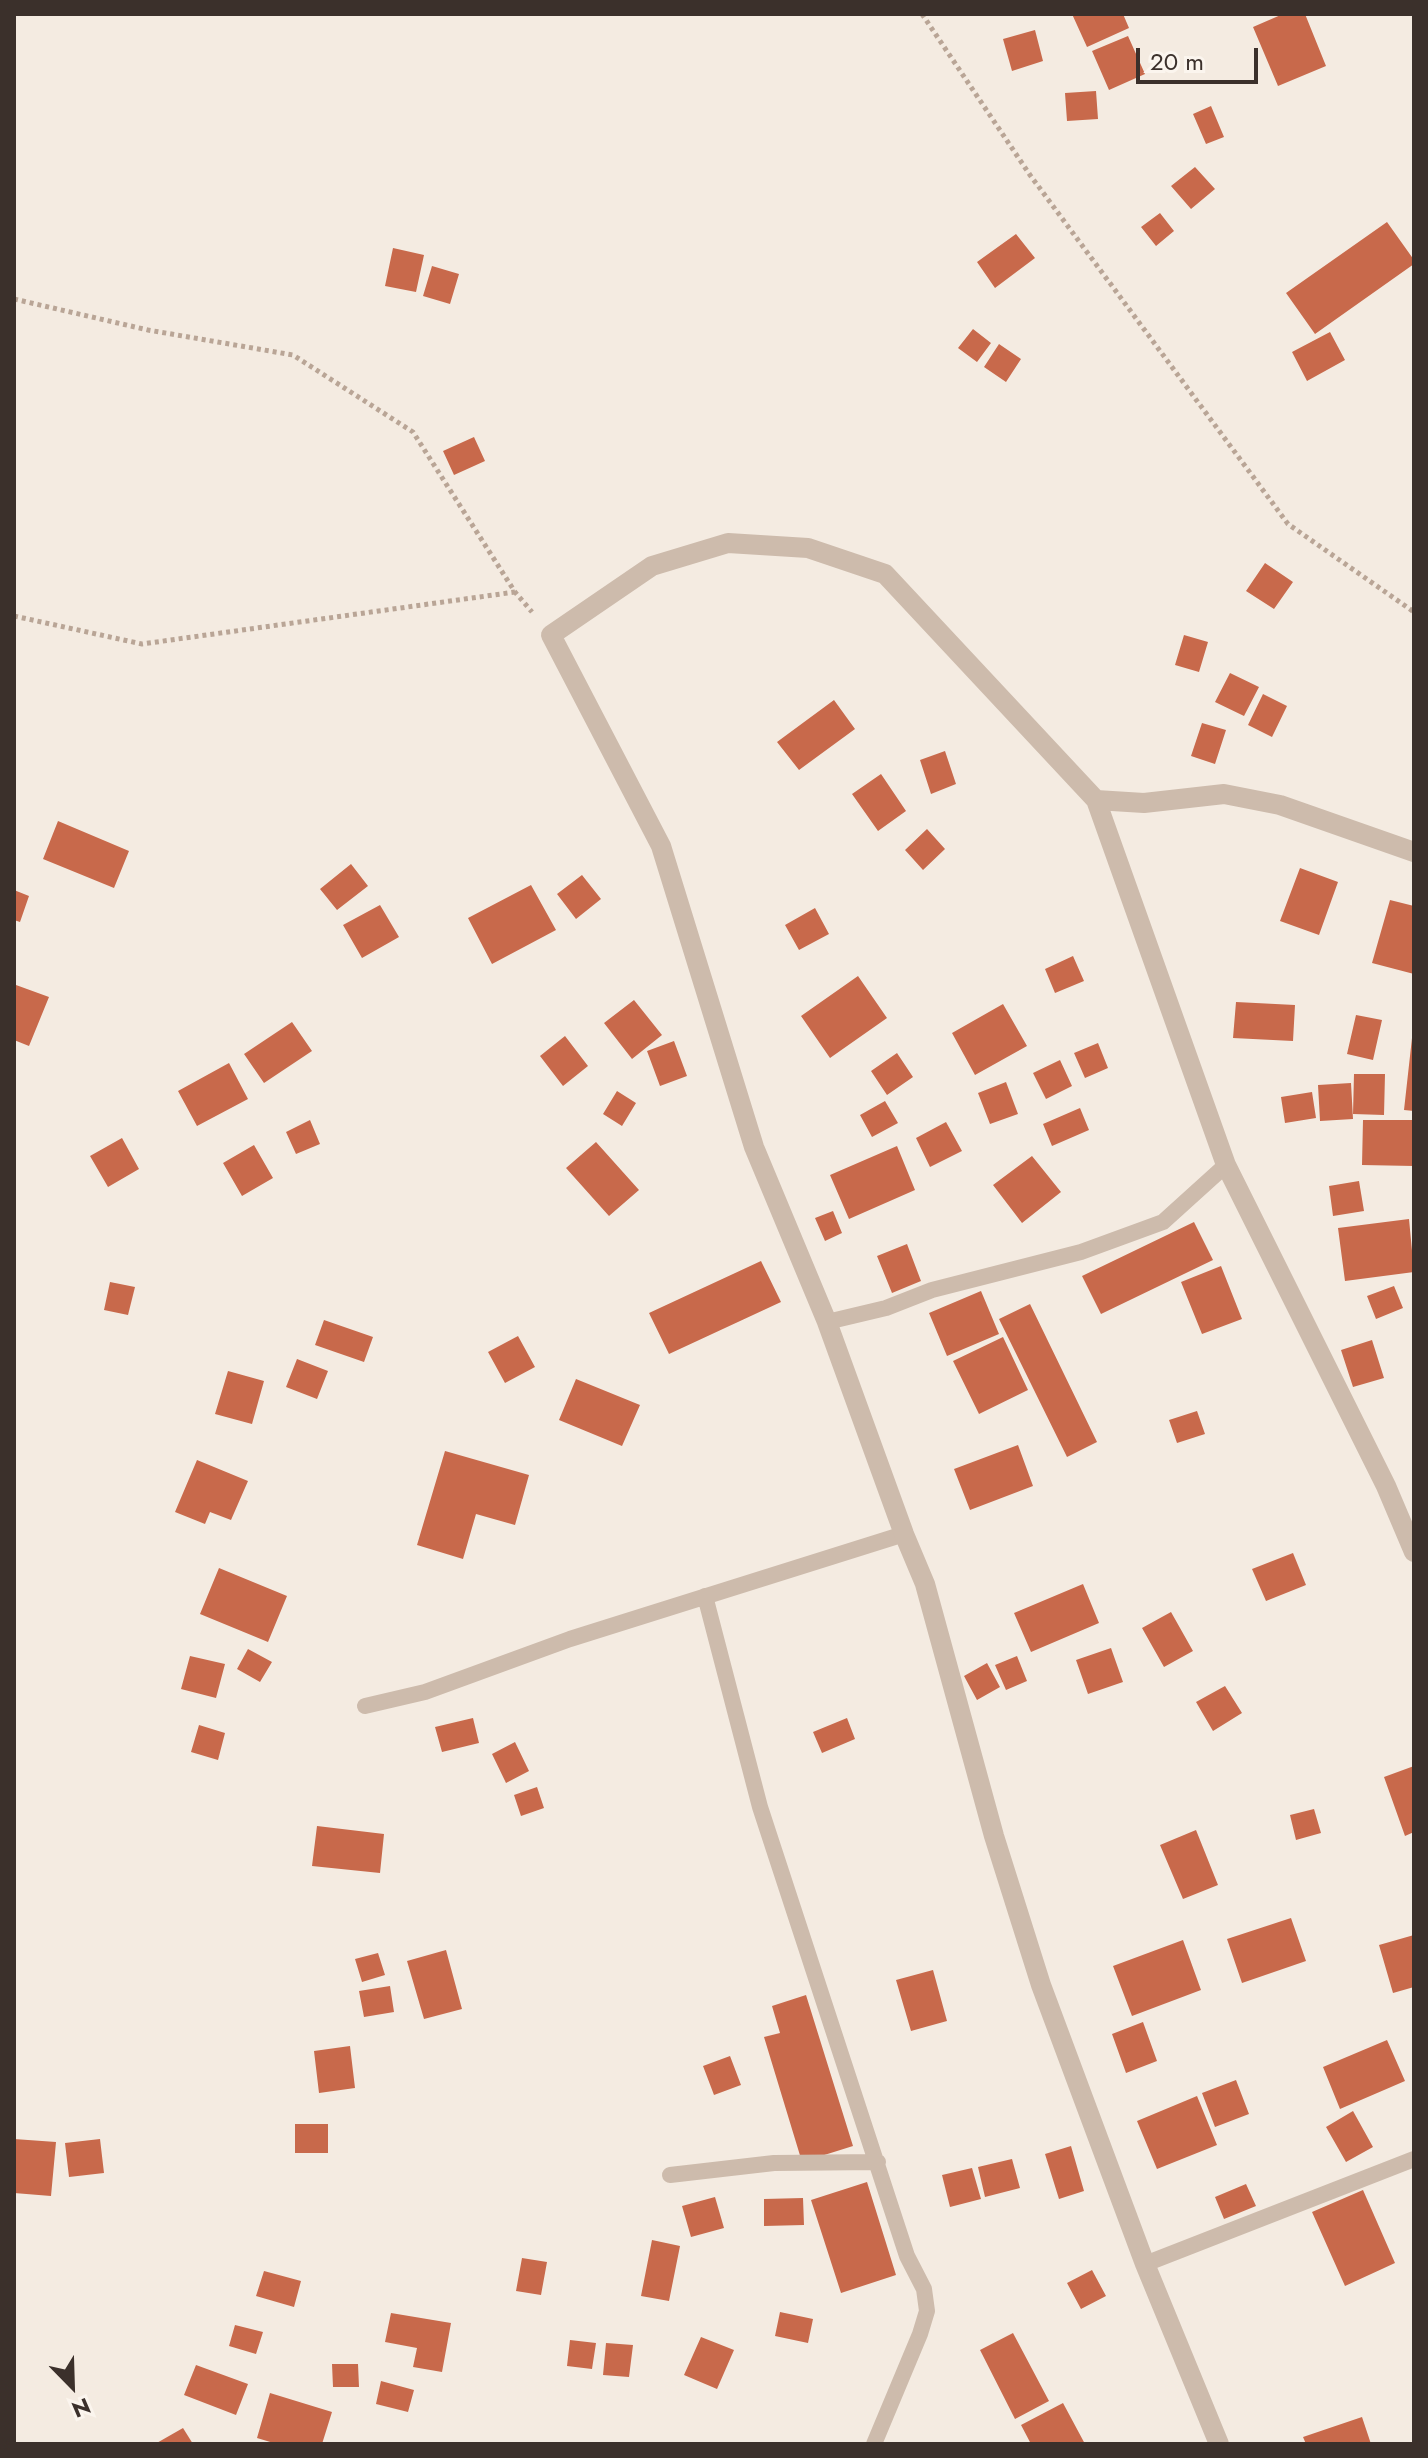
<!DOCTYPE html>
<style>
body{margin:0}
#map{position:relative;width:1428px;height:2458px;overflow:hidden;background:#f4ebe1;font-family:Jost,sans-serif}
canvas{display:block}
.frame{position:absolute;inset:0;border:16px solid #3b302b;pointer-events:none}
.north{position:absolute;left:32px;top:2346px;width:80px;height:80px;-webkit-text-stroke:6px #fbf5ee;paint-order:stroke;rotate:157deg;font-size:22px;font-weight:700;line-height:32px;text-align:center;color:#3b302b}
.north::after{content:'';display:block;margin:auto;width:28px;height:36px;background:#3b302b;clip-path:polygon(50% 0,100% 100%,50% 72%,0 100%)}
.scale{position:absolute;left:1136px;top:48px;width:122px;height:36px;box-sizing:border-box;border:4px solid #3b302b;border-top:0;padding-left:10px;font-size:24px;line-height:28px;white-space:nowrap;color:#3b302b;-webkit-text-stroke:6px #fbf5ee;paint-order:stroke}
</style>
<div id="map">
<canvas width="1428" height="2458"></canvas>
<div class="frame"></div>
<div class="north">N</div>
<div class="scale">20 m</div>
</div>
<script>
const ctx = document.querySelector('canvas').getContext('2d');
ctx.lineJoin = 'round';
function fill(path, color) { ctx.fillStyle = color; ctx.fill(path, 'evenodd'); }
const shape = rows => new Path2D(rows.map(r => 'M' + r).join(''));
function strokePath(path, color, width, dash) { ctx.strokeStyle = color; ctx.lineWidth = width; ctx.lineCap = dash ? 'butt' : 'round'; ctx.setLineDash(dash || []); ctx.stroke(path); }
const building = shape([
 [1072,14,1123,14,1129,28,1087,47],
 [1283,14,1305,14,1326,66,1278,86,1253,27],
 [1035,30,1043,61,1012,71,1003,39],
 [1128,36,1145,74,1109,90,1092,51],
 [1096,91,1098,119,1067,121,1065,93],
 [1211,106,1224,137,1206,144,1193,114],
 [1195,167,1215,189,1191,209,1171,186],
 [1160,213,1174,231,1156,246,1141,227],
 [1387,222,1414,260,1414,264,1315,334,1286,293],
 [1016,234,1035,258,995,288,977,262],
 [393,248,424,255,416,292,385,286],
 [432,266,459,274,450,304,423,296],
 [973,329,991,343,977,362,958,348],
 [1330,332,1345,360,1307,381,1292,352],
 [999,344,1021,359,1006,382,984,367],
 [474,437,485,461,454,475,443,451],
 [1265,563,1293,582,1274,609,1246,591],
 [1184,635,1208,642,1199,672,1175,665],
 [1230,673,1259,687,1244,716,1215,702],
 [1263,694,1287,706,1272,737,1248,725],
 [834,700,855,729,799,770,777,742],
 [1202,723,1226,730,1215,764,1191,756],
 [945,751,956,784,931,794,920,760],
 [881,774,906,811,878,831,852,794],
 [58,821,129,851,114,888,43,859],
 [927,829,945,849,923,870,905,850],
 [351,864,368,886,337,910,320,889],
 [1300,868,1338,882,1319,935,1280,921],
 [582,875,601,899,576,919,557,894],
 [531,885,556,930,492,964,468,918],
 [14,890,29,896,20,922,14,920],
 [1390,900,1414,906,1414,974,1372,963],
 [380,905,399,937,362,958,343,925],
 [815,908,829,934,799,950,785,925],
 [1073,956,1084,981,1055,993,1045,969],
 [858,976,887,1018,830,1058,801,1016],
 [16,985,49,997,29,1046,14,1040,14,991],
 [634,1000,662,1035,632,1059,604,1023],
 [1236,1002,1295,1005,1293,1041,1233,1038],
 [1003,1004,1027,1046,975,1075,952,1033],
 [1356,1015,1382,1020,1373,1060,1347,1054],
 [292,1022,312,1051,264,1083,244,1054],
 [565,1036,588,1066,563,1086,540,1056],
 [1412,1038,1414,1038,1414,1111,1404,1110],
 [674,1041,687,1076,660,1086,647,1051],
 [1098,1043,1108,1068,1085,1078,1074,1053],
 [897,1053,913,1077,887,1095,871,1071],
 [1060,1060,1072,1086,1046,1099,1033,1073],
 [229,1063,248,1099,197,1126,178,1091],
 [1354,1074,1385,1074,1384,1115,1353,1114],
 [1006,1082,1018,1114,990,1124,978,1093],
 [1351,1083,1353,1119,1320,1121,1318,1085],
 [617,1091,636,1103,622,1126,603,1114],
 [1312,1092,1316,1118,1285,1123,1281,1097],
 [885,1101,898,1123,872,1137,860,1115],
 [1080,1108,1089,1130,1052,1146,1043,1124],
 [310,1120,320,1144,296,1154,286,1132],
 [1363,1120,1414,1120,1414,1166,1362,1165],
 [946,1122,962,1151,930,1167,916,1138],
 [122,1138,139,1169,108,1187,90,1156],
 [596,1142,639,1190,609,1216,566,1168],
 [254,1145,273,1178,242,1196,223,1163],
 [897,1146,915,1190,849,1219,830,1175],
 [1032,1156,1061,1192,1022,1223,993,1185],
 [1359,1181,1364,1211,1333,1216,1329,1186],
 [833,1211,842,1233,825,1241,815,1218],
 [1409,1219,1414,1272,1345,1281,1338,1228],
 [1194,1222,1213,1260,1101,1314,1082,1276],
 [907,1244,921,1281,892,1293,877,1256],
 [761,1261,781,1302,669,1354,649,1313],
 [1221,1266,1242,1319,1202,1334,1181,1282],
 [110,1282,135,1287,128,1315,104,1310],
 [1394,1286,1403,1308,1376,1319,1367,1296],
 [981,1291,999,1334,947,1356,929,1313],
 [1030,1304,1097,1442,1067,1457,999,1319],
 [324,1320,373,1337,364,1362,315,1345],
 [518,1336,535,1367,505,1383,488,1352],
 [1003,1337,1028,1390,979,1414,953,1361],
 [1372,1340,1384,1378,1353,1387,1341,1350],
 [297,1359,328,1371,317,1399,286,1387],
 [228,1371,264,1381,252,1424,215,1414],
 [576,1379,640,1405,622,1446,559,1420],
 [1197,1411,1205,1434,1177,1443,1169,1420],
 [1018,1445,1033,1486,970,1510,954,1469],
 [445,1451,529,1475,515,1525,476,1514,463,1559,417,1545],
 [197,1460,248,1481,231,1520,210,1512,205,1524,175,1512],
 [1293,1553,1306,1585,1266,1601,1252,1569],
 [219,1568,287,1596,268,1642,200,1614],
 [1083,1584,1099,1623,1031,1652,1014,1613],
 [1171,1612,1193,1651,1164,1667,1142,1628],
 [1111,1648,1123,1682,1088,1694,1076,1660],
 [248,1649,272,1662,260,1682,237,1669],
 [190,1656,225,1664,216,1698,181,1689],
 [1017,1656,1027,1681,1006,1690,995,1665],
 [987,1663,1000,1687,977,1700,964,1676],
 [1225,1686,1242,1713,1213,1731,1196,1702],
 [473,1718,479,1743,442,1752,435,1727],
 [847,1718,855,1739,822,1753,813,1732],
 [199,1725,225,1733,218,1760,191,1752],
 [515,1742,529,1771,506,1783,492,1754],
 [1414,1766,1414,1832,1405,1836,1384,1777],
 [537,1787,544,1808,521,1816,514,1795],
 [1314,1809,1321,1833,1296,1840,1290,1815],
 [317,1826,384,1834,380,1873,312,1866],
 [1196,1830,1218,1885,1183,1899,1160,1845],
 [1291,1918,1306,1961,1242,1983,1227,1939],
 [1414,1935,1414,1987,1393,1993,1379,1945],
 [1183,1940,1201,1990,1132,2016,1113,1966],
 [446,1950,462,2009,424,2019,407,1961],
 [378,1953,385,1975,362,1982,355,1959],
 [933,1970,947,2021,911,2031,896,1980],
 [390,1986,394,2012,364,2017,359,1991],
 [806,1995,853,2146,802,2162,764,2037,780,2033,772,2006],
 [1143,2022,1157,2061,1126,2073,1112,2034],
 [1387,2040,1405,2081,1340,2109,1323,2067],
 [350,2046,355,2088,319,2093,314,2051],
 [730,2056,741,2085,714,2095,703,2066],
 [1236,2080,1249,2114,1215,2127,1202,2093],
 [1197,2096,1217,2145,1157,2169,1137,2121],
 [1353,2111,1373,2147,1346,2162,1326,2127],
 [295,2124,328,2124,328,2153,295,2153],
 [14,2139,56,2142,51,2196,14,2193],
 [100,2139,104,2173,69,2177,65,2143],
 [1071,2146,1084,2191,1059,2199,1045,2154],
 [1012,2159,1020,2188,985,2197,978,2167],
 [972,2168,981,2199,950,2207,942,2175],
 [867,2182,896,2275,841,2293,811,2200],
 [1246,2184,1256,2206,1224,2219,1215,2197],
 [1363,2190,1395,2263,1345,2286,1312,2212],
 [715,2197,724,2228,691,2237,682,2206],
 [803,2198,804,2225,764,2226,764,2199],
 [652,2240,680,2246,669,2301,641,2296],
 [522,2258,547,2262,541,2295,516,2291],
 [1092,2270,1106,2296,1081,2309,1067,2283],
 [264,2271,301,2281,294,2307,256,2296],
 [780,2312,813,2319,808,2343,775,2336],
 [391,2313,451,2323,442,2372,413,2367,417,2348,385,2342],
 [235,2325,263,2332,256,2354,229,2346],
 [1013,2333,1049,2401,1015,2419,980,2350],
 [701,2337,734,2350,717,2389,684,2375],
 [570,2340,596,2343,592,2369,567,2366],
 [606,2343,633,2345,629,2377,603,2375],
 [332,2364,358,2364,359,2387,333,2387],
 [196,2365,248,2384,236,2415,184,2395],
 [381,2381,414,2390,408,2412,376,2404],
 [270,2393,332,2412,322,2444,277,2444,257,2438],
 [1063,2403,1085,2444,1031,2444,1021,2425],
 [1362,2417,1371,2444,1306,2444,1303,2437],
 [183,2428,193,2444,155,2444]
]);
const path = shape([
 [922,14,1030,175,1288,524,1414,612],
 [14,299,148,330,293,355,413,432,515,592,532,612],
 [14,616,142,644,515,592]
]);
const service = shape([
 [827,1322,886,1308,932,1290,1081,1252,1163,1222,1226,1165],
 [705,1596,760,1807,907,2256,924,2289,927,2311,920,2334,874,2444],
 [365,1706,425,1692,570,1639,904,1534],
 [670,2175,774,2163,878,2162],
 [1145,2264,1414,2159]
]);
const minor = shape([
 [1096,800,1226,1165,1386,1486,1414,1552],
 [1219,2444,1145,2264,1041,1985,994,1836,925,1584,904,1534,827,1322,754,1147,661,846,551,635,652,566,728,543,808,548,885,574,1096,800,1144,803,1224,794,1280,805,1414,852]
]);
fill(building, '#c8694b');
strokePath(path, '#b9a596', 5, [4, 4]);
strokePath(service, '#cdbbac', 16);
strokePath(minor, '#cdbbac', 20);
</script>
